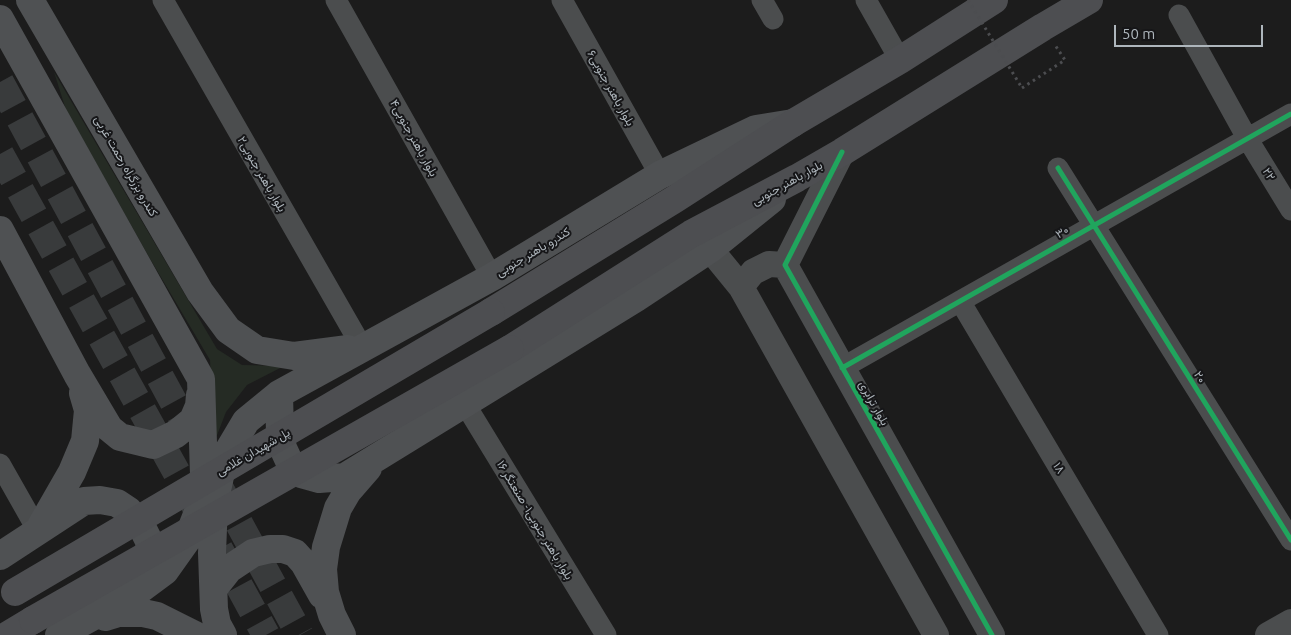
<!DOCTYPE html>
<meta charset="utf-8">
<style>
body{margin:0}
#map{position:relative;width:1291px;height:635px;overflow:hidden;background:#1c1c1c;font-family:Ubuntu,sans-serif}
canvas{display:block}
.scale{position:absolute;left:1114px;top:25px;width:149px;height:22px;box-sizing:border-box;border:2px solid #aeb6bc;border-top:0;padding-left:6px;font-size:15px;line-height:18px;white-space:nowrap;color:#aeb6bc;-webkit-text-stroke:4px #161618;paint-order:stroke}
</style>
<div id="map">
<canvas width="1291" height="635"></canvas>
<div class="scale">50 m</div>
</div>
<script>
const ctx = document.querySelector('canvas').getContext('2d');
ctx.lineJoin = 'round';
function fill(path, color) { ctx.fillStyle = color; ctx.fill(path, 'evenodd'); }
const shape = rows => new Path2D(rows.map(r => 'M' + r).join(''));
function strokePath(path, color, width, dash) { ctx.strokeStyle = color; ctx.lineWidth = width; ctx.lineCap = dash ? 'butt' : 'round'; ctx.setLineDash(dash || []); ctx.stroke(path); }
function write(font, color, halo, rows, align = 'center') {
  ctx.font = font + ' Ubuntu,Vazirmatn,sans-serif'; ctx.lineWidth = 4; ctx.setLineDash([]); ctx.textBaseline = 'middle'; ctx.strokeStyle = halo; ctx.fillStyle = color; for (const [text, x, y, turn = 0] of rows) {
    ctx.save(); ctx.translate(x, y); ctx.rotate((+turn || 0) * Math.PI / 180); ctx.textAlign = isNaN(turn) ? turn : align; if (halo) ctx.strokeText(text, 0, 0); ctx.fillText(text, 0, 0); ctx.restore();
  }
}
const green = shape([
 [54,72,217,349,242,365,284,366,247,385,226,412,214,443,210,360,149,257,66,110]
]);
const trunkTunnel = shape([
 [0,82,198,447],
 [0,154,198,511],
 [219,487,300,635],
 [219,549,266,635]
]);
const path = shape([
 [1022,88,1065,60,1055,45]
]);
const minor = shape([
 [163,0,362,347],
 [336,0,492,277],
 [562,0,660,175],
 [762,0,773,19],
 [866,0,900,60],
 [1179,15,1247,138,1291,210],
 [1058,168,1291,540],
 [960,301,1158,635],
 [842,368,1291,114],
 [465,404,606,635],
 [0,464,38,531]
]);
const tertiary = shape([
 [842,152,785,265,992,635],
 [710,249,741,287,936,635],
 [741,287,753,272,769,264,785,265],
 [1268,635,1291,622]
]);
const secondary = shape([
 [30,0,200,292,228,330,257,350,294,356,348,349],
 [0,19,201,379,204,475,201,504,187,540,165,571,134,594,59,635],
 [0,230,77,374,109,428,120,437,153,445,176,434,193,420,199,406,200,395],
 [279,394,280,433,283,448,289,461,301,474,319,479,345,477,636,298,710,249,772,199],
 [41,526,72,472,85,441,88,410,83,393],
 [0,556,84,501,100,500,117,503,129,511,141,525,149,541,151,564,147,575],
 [214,588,229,569,253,553,270,549,283,549,295,553,304,563,322,595],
 [105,617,118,613,143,613,157,616,195,635],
 [223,635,217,624,214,609,212,553,214,504,224,458,246,421,279,394,492,277,660,175,756,129,793,123],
 [342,635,332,615,325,592,323,569,326,547,338,508,348,491,368,468]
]);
const primary = shape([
 [491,312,675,199,793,123,900,60,994,0],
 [510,349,691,234,797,178,842,152,1043,27,1089,0],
 [8,635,33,620]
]);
const pathBridge = shape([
 [968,0,1022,88]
]);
const primaryBridge = shape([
 [15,592,491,312],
 [33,620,510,349]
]);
const cycleway = shape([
 [842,152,785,265,992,635],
 [1058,168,1291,540],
 [842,368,1291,114]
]);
const streetNames = [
 ["بلوار باهنر جنوبی۶",611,88,61],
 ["بلوار باهنر جنوبی۴",414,138,61],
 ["کندرو بزرگراه رحمت غربی",126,166,60],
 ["بلوار باهنر جنوبی۲",262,174,60],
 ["۲۲",1269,174,59],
 ["بلوار باهنر جنوبی",787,183,-29],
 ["۳۰",1062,232,-30],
 ["کندرو باهنر جنوبی",533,252,-31],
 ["۲۰",1200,377,58],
 ["بلوار ترابری",874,403,61],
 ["پل شهیدان غلامی",253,452,-30],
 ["۱۸",1059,468,59],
 ["بلوار باهنر جنوبی۱- صنعتگر ۱۶",535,520,59]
];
fill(green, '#252b24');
strokePath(trunkTunnel, '#393b3c', 28, [28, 14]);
strokePath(path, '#4c4d50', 3, [2.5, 4]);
strokePath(minor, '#4b4d4e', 21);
strokePath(tertiary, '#4b4d4e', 26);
strokePath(secondary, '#4f5153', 28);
strokePath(primary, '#4d4e51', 28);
strokePath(pathBridge, '#4c4d50', 3, [2.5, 4]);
strokePath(primaryBridge, '#4d4e51', 28);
strokePath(cycleway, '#20a55d', 5);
write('12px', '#aeb6bc', '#161618', streetNames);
</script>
